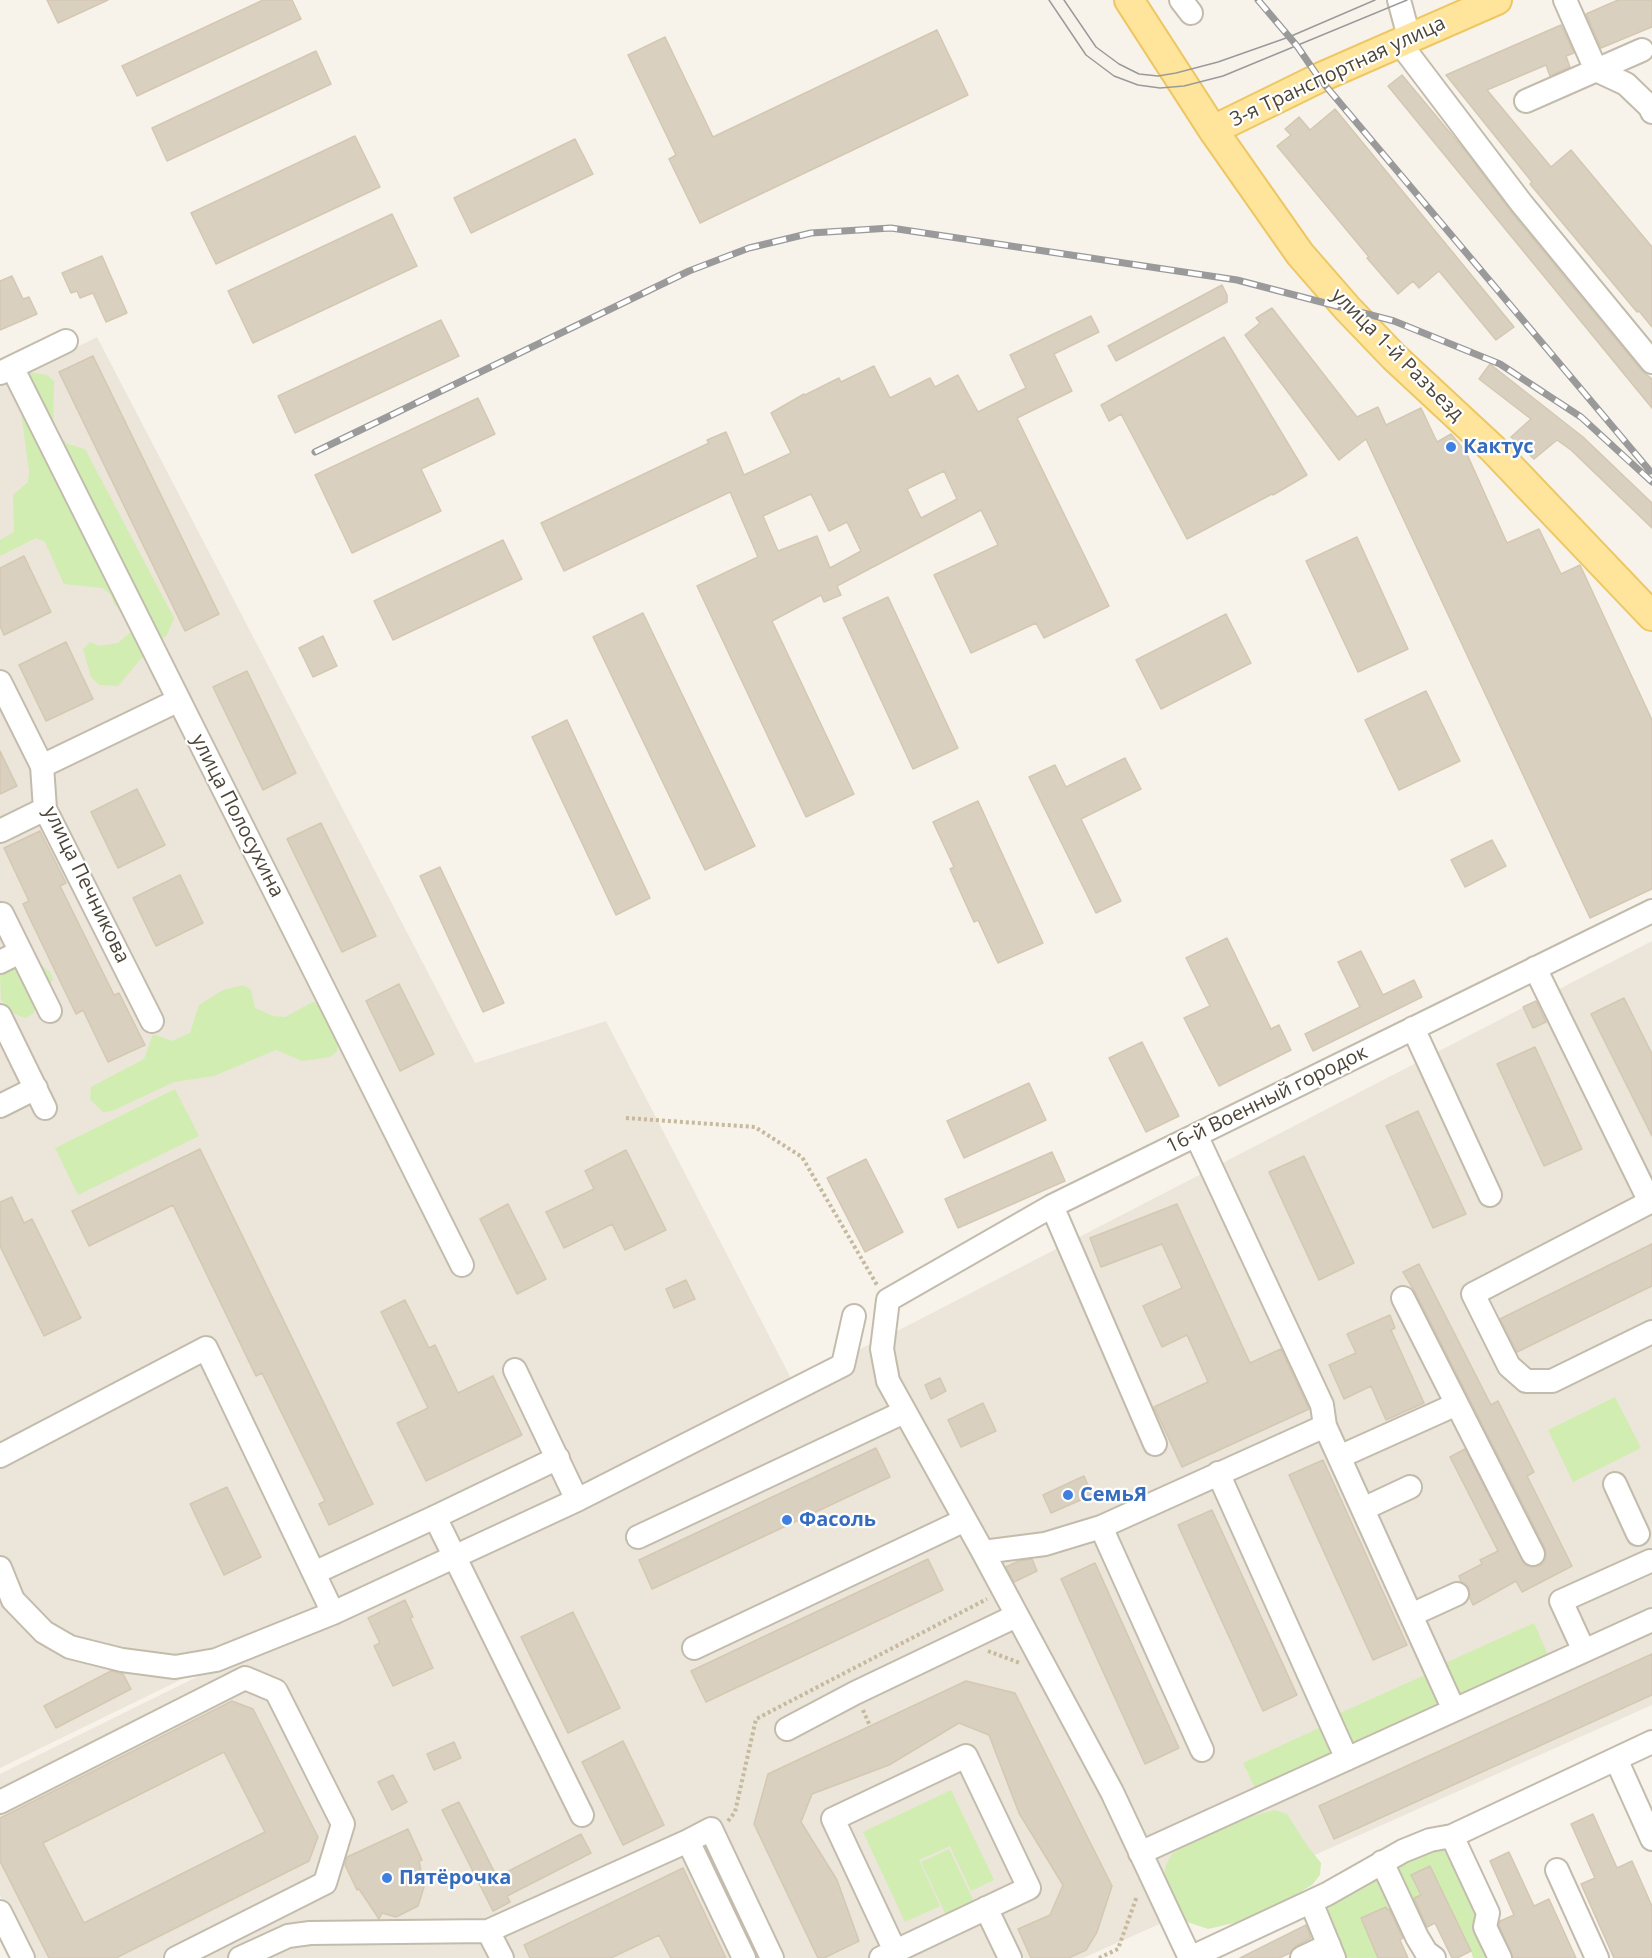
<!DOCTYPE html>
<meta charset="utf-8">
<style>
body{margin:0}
canvas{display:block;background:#f7f3eb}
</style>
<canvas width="1652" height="1958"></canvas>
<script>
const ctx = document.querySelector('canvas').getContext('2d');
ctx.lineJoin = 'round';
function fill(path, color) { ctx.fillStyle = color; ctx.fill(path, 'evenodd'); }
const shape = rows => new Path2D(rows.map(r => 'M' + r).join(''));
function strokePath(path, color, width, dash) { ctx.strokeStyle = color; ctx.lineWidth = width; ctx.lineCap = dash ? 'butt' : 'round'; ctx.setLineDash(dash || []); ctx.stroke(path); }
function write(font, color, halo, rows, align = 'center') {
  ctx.font = font + ' "Open Sans",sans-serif'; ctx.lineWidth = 4.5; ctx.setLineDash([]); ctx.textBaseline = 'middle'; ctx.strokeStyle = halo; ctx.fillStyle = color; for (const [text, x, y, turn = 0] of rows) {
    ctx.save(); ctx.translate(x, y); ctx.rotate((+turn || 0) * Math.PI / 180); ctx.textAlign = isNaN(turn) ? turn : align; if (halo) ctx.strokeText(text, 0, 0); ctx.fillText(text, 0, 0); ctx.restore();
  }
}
const residential = shape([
 [97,337,475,1063,606,1021,793,1382,907,1326,1652,941,1652,1705,1083,1958,32,1958,0,1896,0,1774,604,1476,563,1493,0,1768,0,386]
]);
const green = shape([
 [29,372,47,375,54,381,53,431,68,444,85,449,174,618,167,635,151,647,118,686,99,685,91,677,83,649,90,642,99,646,118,643,131,632,135,624,114,604,111,595,103,588,64,584,45,542,36,538,0,556,0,540,14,532,13,495,28,482,29,471,17,382,20,374],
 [42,966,50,972,53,980,40,994,33,1014,25,1018,15,1014,1,1000,0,975,6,967],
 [243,985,251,990,255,1008,273,1016,285,1017,313,1002,322,1004,338,1031,337,1051,330,1057,302,1061,276,1050,214,1076,174,1082,112,1111,103,1112,90,1099,91,1087,144,1059,153,1034,172,1041,190,1033,199,1005,223,990],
 [175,1089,199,1136,78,1195,55,1148],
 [1615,1397,1641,1448,1573,1482,1548,1430],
 [1534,1623,1548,1655,1460,1695,1445,1663],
 [1427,1674,1441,1703,1352,1744,1338,1714],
 [1319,1728,1330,1753,1255,1788,1243,1763],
 [951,1790,994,1880,971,1891,950,1846,919,1860,940,1906,905,1922,863,1832],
 [1275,1810,1287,1814,1306,1844,1321,1863,1320,1875,1312,1885,1279,1905,1234,1923,1208,1929,1184,1921,1164,1876,1166,1865,1172,1854,1216,1826],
 [1449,1843,1493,1958,1473,1958,1471,1951,1457,1958,1452,1958,1435,1923,1425,1928,1415,1909,1391,1918,1408,1958,1344,1958,1328,1921,1327,1908,1338,1898,1380,1870],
 [949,1849,975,1904,947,1917,921,1862]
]);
const building = shape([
 [47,0,108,0,58,23,47,0],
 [263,0,292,0,301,19,137,96,122,66,263,0],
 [1618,0,1652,0,1652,27,1601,48,1586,14,1618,0],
 [1561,25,1574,53,1566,56,1570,67,1550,76,1546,65,1487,90,1551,167,1571,150,1652,247,1652,327,1639,311,1637,312,1530,184,1532,182,1446,75,1561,25],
 [937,30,968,95,700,223,669,159,676,155,628,55,665,37,713,137,937,30],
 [316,51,331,84,167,161,152,128,316,51],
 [1402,75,1466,152,1512,213,1642,371,1652,379,1652,408,1388,86,1402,75],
 [1335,109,1514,327,1496,340,1439,271,1419,288,1413,281,1398,294,1367,258,1369,257,1277,146,1291,135,1285,129,1299,117,1310,130,1335,109],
 [355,136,380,187,216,264,191,213,355,136],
 [575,139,593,174,471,233,454,198,575,139],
 [392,214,417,266,253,343,228,291,392,214],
 [102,256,127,313,106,322,93,293,80,298,77,291,71,293,62,273,102,256],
 [12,276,23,299,29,297,37,314,0,330,0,281,12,276],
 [1222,285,1227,295,1227,302,1116,361,1108,346,1222,285],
 [1272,308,1357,417,1378,407,1386,425,1421,408,1437,442,1451,434,1466,452,1507,543,1539,529,1561,574,1580,565,1652,720,1652,889,1590,918,1366,439,1339,460,1245,335,1260,323,1256,318,1272,308],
 [1091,316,1099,332,1054,354,1072,391,1017,418,1109,606,1044,638,1036,623,971,653,934,575,998,545,981,510,837,586,841,595,824,602,821,595,772,621,854,794,806,817,697,586,758,557,730,492,564,571,541,523,709,443,707,440,726,432,744,475,791,453,771,413,804,394,805,395,839,378,841,382,874,366,890,398,930,378,935,387,958,375,978,412,1026,388,1010,355,1091,316],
 [944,471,957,499,921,518,907,489,944,471],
 [811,494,829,531,847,522,861,551,830,568,817,536,778,551,763,516,811,494],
 [441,320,459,356,295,433,278,396,441,320],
 [1224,337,1307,475,1273,495,1272,494,1187,539,1121,414,1109,421,1101,405,1224,337],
 [93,356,219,614,185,631,59,372,93,356],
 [1490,364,1583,437,1652,503,1652,528,1571,450,1557,440,1534,459,1511,437,1531,419,1479,379,1490,364],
 [478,398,495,434,421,469,441,511,352,553,315,475,478,398],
 [1357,537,1408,649,1358,672,1306,561,1357,537],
 [503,540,522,579,393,640,374,601,503,540],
 [24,556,51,612,4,635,0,626,0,568,24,556],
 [888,597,958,748,913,769,843,618,888,597],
 [643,613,755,846,705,870,593,637,643,613],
 [1226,614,1251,663,1161,709,1136,660,1226,614],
 [323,636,337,666,313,677,299,648,323,636],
 [66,642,93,699,46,721,19,665,66,642],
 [247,671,296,773,263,790,213,687,247,671],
 [1426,691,1460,761,1399,790,1365,720,1426,691],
 [567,720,650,898,616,915,532,737,567,720],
 [0,751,17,786,0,794,0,751],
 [1125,758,1141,789,1081,819,1121,901,1096,913,1029,777,1055,765,1066,787,1125,758],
 [137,789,165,845,118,868,91,812,137,789],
 [978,801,1043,943,998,963,978,920,974,922,950,869,954,867,933,822,978,801],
 [321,823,376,936,342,952,287,839,321,823],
 [40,831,66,883,60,886,114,995,119,993,145,1045,108,1062,83,1010,76,1014,31,921,23,904,29,901,4,848,40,831],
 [1492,840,1506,866,1465,887,1451,860,1492,840],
 [440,867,504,1003,483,1012,420,876,440,867],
 [180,875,203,923,156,946,133,898,180,875],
 [1227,938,1271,1029,1279,1025,1291,1050,1219,1086,1184,1018,1210,1006,1186,958,1227,938],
 [1361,951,1383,995,1414,980,1422,997,1313,1051,1305,1034,1360,1007,1338,962,1361,951],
 [399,984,434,1054,400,1071,366,1001,399,984],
 [1624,998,1652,1054,1652,1136,1591,1014,1624,998],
 [1536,1001,1546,1022,1533,1028,1523,1007,1536,1001],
 [1142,1042,1179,1116,1146,1132,1109,1058,1142,1042],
 [1535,1047,1582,1149,1544,1166,1497,1064,1535,1047],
 [1029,1083,1046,1120,964,1158,947,1121,1029,1083],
 [1418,1111,1466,1214,1433,1228,1386,1126,1418,1111],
 [200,1149,373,1504,329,1525,319,1504,325,1501,262,1373,256,1376,173,1205,89,1246,72,1211,200,1149],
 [626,1150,666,1230,625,1250,612,1224,564,1248,546,1212,594,1189,585,1171,626,1150],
 [1052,1152,1065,1181,958,1228,945,1199,1052,1152],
 [1304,1156,1354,1263,1319,1280,1269,1172,1304,1156],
 [866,1159,903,1232,865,1252,827,1178,866,1159],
 [12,1197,24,1223,32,1219,81,1318,44,1336,0,1246,0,1202,12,1197],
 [508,1204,546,1279,517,1294,480,1219,508,1204],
 [1177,1204,1250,1363,1281,1349,1309,1409,1182,1467,1154,1407,1208,1382,1187,1335,1162,1347,1143,1306,1182,1288,1162,1244,1101,1267,1090,1238,1177,1204],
 [1652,1244,1652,1286,1517,1352,1500,1319,1652,1244],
 [1419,1264,1491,1405,1498,1401,1534,1472,1527,1476,1572,1566,1522,1592,1516,1581,1473,1605,1470,1598,1469,1588,1461,1582,1459,1576,1482,1564,1480,1560,1498,1551,1450,1457,1465,1449,1525,1565,1532,1567,1540,1566,1545,1561,1546,1554,1545,1548,1415,1292,1403,1272,1419,1264],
 [686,1280,695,1299,674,1308,666,1289,686,1280],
 [405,1300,429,1348,435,1345,458,1393,493,1376,522,1435,426,1481,397,1423,428,1408,381,1312,405,1300],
 [1390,1315,1395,1328,1391,1330,1424,1403,1386,1420,1371,1386,1344,1399,1329,1365,1356,1353,1347,1334,1390,1315],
 [940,1378,946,1391,931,1399,925,1385,940,1378],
 [983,1403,996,1431,961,1447,948,1420,983,1403],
 [876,1448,890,1477,652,1589,639,1560,876,1448],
 [1323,1460,1407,1645,1373,1660,1289,1475,1323,1460],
 [1084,1476,1092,1495,1051,1513,1043,1495,1084,1476],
 [227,1487,261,1557,224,1575,190,1504,227,1487],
 [1212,1510,1297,1695,1263,1711,1178,1525,1212,1510],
 [928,1559,943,1590,706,1702,691,1671,928,1559],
 [1032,1559,1037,1571,1014,1582,1006,1567,1019,1561,1032,1559],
 [1095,1563,1179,1748,1145,1764,1061,1579,1095,1563],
 [405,1600,413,1617,410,1618,433,1668,393,1686,374,1646,380,1643,368,1618,405,1600],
 [573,1612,620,1708,568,1733,521,1637,573,1612],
 [1652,1654,1652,1695,1334,1839,1319,1806,1652,1654],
 [111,1671,123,1674,131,1689,56,1728,44,1706,111,1671],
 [966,1681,1015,1693,1112,1886,1097,1932,1086,1950,1069,1958,1031,1958,1018,1929,1050,1915,1063,1885,1019,1813,989,1735,959,1723,889,1765,812,1794,801,1822,837,1880,859,1941,824,1958,818,1958,754,1824,768,1774,966,1681],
 [232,1701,253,1709,318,1837,309,1861,116,1958,49,1958,0,1861,0,1818,232,1701],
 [224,1752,265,1832,84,1923,43,1843,224,1752],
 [623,1741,664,1825,623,1845,582,1762,623,1741],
 [454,1742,461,1758,434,1770,427,1754,454,1742],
 [393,1775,407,1802,392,1810,378,1782,393,1775],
 [459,1802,497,1877,581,1834,591,1853,507,1896,510,1902,493,1911,442,1810,459,1802],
 [1593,1814,1617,1868,1632,1861,1652,1906,1652,1958,1614,1958,1581,1884,1595,1878,1571,1824,1593,1814],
 [408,1829,422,1860,419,1861,424,1887,418,1906,396,1917,382,1913,379,1919,359,1889,357,1890,345,1865,347,1857,408,1829],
 [1509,1852,1534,1906,1549,1899,1576,1958,1513,1958,1499,1925,1500,1921,1514,1915,1490,1861,1509,1852],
 [1430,1866,1471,1951,1457,1958,1452,1958,1435,1923,1427,1927,1414,1898,1421,1895,1411,1875,1430,1866],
 [683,1868,726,1958,671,1958,659,1935,611,1958,530,1958,524,1945,683,1868],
 [1386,1907,1387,1910,1389,1909,1403,1938,1400,1940,1408,1958,1378,1958,1361,1918,1386,1907],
 [1306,1925,1311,1938,1296,1946,1290,1953,1279,1958,1240,1958,1306,1925]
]);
const path = shape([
 [626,1118,755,1127,802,1157,877,1285],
 [988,1651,1020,1663],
 [863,1710,870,1726],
 [728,1821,735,1812,756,1719,987,1599],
 [1099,1958,1118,1949,1137,1896]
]);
const minor = shape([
 [1181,0,1191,13],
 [1399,0,1409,37],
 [1565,0,1596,70,1626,84,1650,107,1652,112],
 [1399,42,1522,204,1652,362],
 [1526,101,1642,50],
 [12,367,462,1265],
 [0,373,66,341],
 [0,682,42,766,45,809,152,1021],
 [42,766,179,700],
 [0,831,45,809],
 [1652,911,1052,1206,888,1300,882,1349,888,1381,983,1552,1112,1792,1190,1958,1327,1894,1403,1851,1430,1840,1452,1836,1652,1742],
 [2,914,50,1011],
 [0,962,20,952],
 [1535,968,1650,1202,1473,1294,1509,1366,1526,1381,1552,1381,1652,1332],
 [0,1016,45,1108],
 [1413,1028,1490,1195],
 [0,1106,36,1088],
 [1196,1135,1322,1405,1325,1426,1454,1710],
 [1052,1206,1155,1444],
 [1403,1298,1533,1554],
 [515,1370,577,1500],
 [0,1456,206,1348,333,1613],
 [1339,1457,1457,1404],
 [1218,1473,1347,1759],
 [1615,1484,1638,1534],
 [1363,1509,1410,1487],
 [435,1517,582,1815],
 [1101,1527,1202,1750],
 [638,1537,904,1412],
 [983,1552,1045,1544,1101,1527,1325,1426],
 [0,1568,13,1600,44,1632,70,1647,122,1660,175,1667,216,1660,333,1613,577,1500,843,1365,854,1316],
 [314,1573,435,1517,558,1458],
 [1411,1615,1457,1594],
 [694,1648,965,1520],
 [1584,1651,1561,1601,1650,1561],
 [787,1729,855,1693,1016,1616],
 [1616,1759,1652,1839],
 [0,1802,245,1678,276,1691,343,1824,325,1883,176,1958],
 [1452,1836,1488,1913,1485,1927,1500,1958],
 [1140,1853,1652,1620],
 [1382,1862,1417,1937,1426,1952,1434,1958],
 [1557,1870,1597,1958],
 [1311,1902,1334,1958],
 [986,1908,1010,1958],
 [0,1912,23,1958],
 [488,1931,502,1958],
 [240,1958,288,1936,310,1933,488,1931,688,1841],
 [744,1958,688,1841,711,1829,772,1958],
 [881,1958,1029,1888,966,1756,833,1819,895,1951],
 [1302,1958,1329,1945]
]);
const major = shape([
 [1129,0,1213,130,1300,254,1347,308,1394,357,1493,449,1652,616],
 [1213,130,1319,78,1497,0]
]);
const tram = shape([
 [1049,0,1086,55,1114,76,1138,85,1160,88,1184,86,1223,76,1407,0],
 [1064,0,1096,47,1119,64,1139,74,1158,76,1176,73,1218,62,1289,37,1375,0]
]);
const rail = shape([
 [1258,0,1297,46,1319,78,1650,471],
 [315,452,689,271,749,248,811,233,891,228,1237,280,1394,321,1500,364,1581,417,1652,482]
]);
const markers = [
 [1451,447,6,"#3f7fe0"],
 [1068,1495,6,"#3f7fe0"],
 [787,1520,6,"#3f7fe0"],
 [387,1878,6,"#3f7fe0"]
];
const streetNames = [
 ["3-я Транспортная улица",1338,72,-25],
 ["улица 1-й Разъезд",1397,355,45],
 ["улица Полосухина",237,816,63],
 ["улица Печникова",86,885,64],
 ["16-й Военный городок",1267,1100,-26]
];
const shopNames = [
 ["Кактус",1463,447],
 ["СемьЯ",1080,1495],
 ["Фасоль",799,1520],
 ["Пятёрочка",399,1878]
];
fill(residential, '#ebe6d9');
fill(green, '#d1edb2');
fill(building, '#d9d0c0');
strokePath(building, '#d5c8b2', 1.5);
strokePath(minor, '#c3bcad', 26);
strokePath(major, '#edc763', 32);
strokePath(path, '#c6b99d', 4, [3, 3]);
strokePath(minor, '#fff', 22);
strokePath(major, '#ffe59c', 28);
strokePath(tram, '#9a9a9a', 1.5);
strokePath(rail, '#9a9a9a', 7);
strokePath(rail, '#fff', 4.5, [14]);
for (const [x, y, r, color] of markers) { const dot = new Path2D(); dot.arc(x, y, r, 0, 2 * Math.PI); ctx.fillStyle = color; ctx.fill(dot); strokePath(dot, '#fff', 2); }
write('20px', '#4c4538', '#fff', streetNames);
write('bold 20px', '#366cbe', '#fff', shopNames, 'left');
</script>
